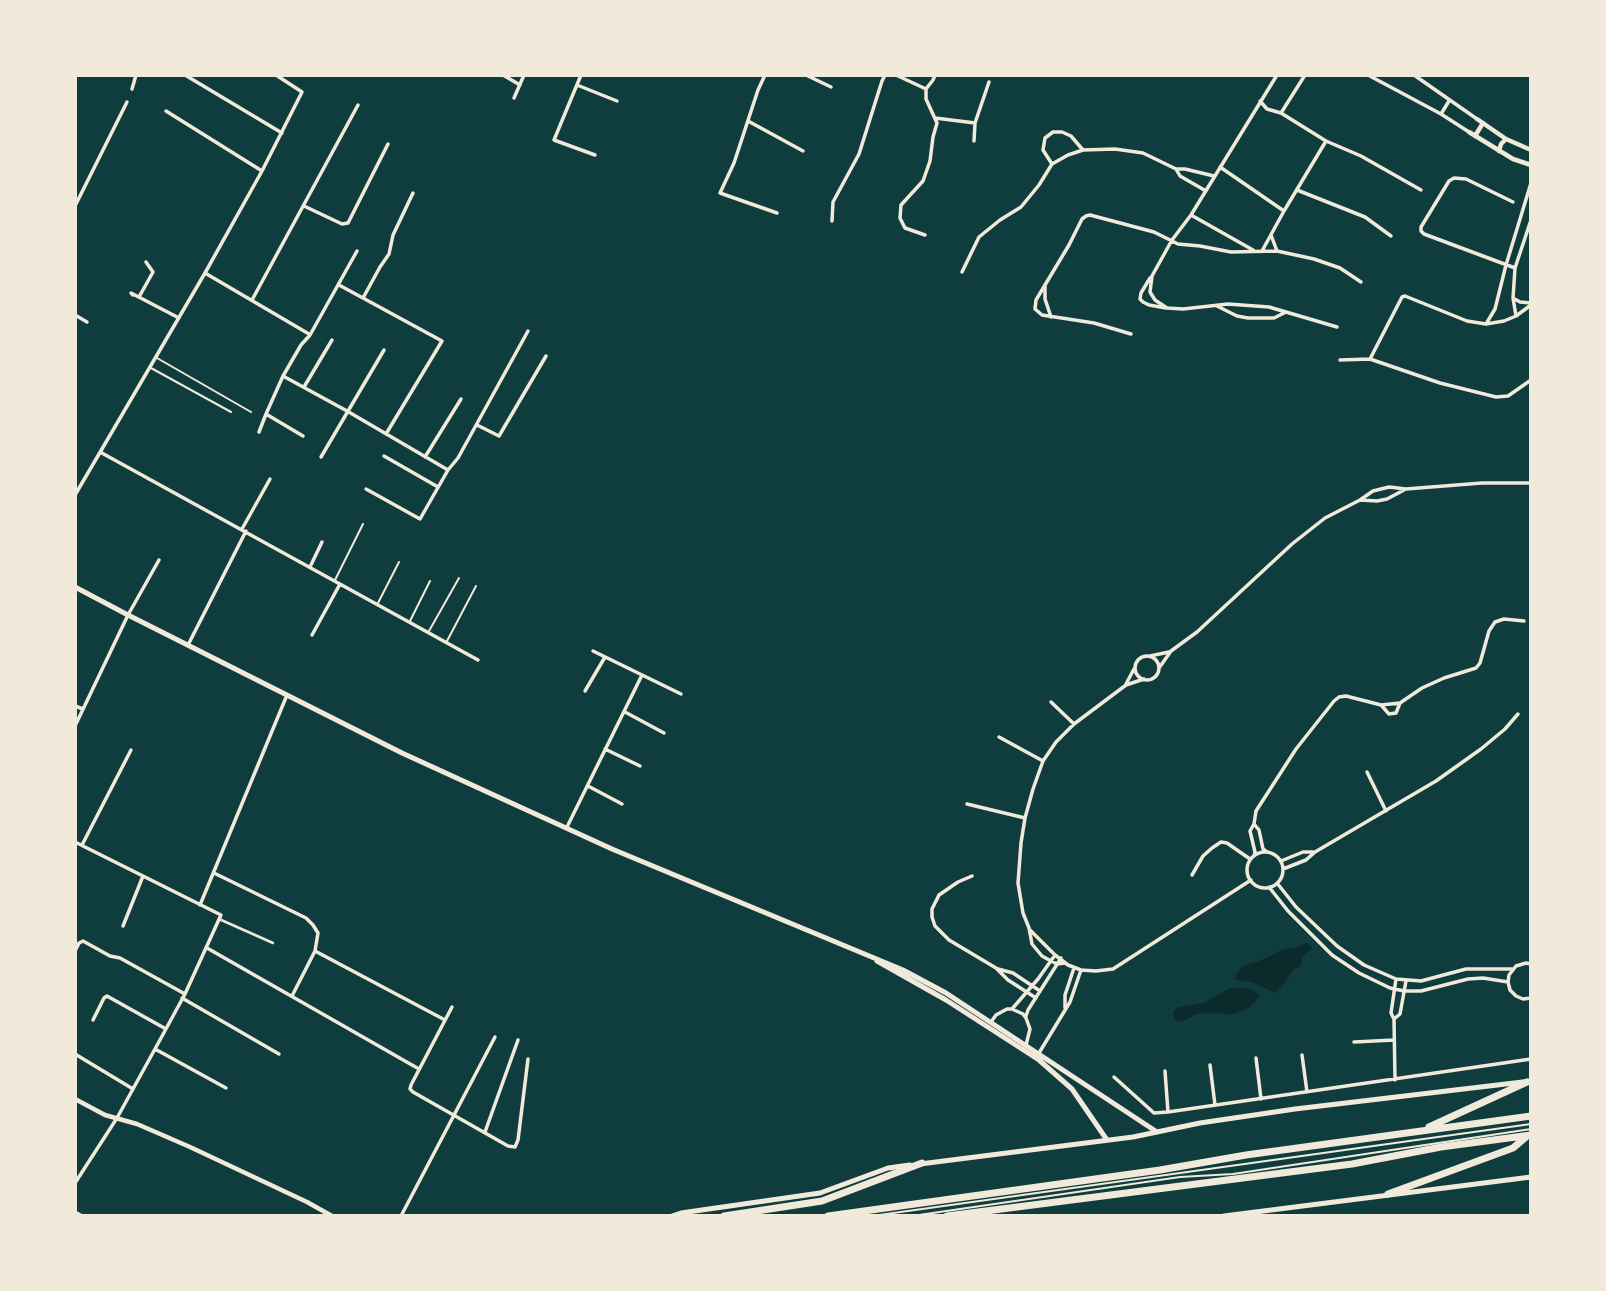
<!DOCTYPE html>
<style>
body{margin:0}
#map{position:relative;width:1606px;height:1291px;overflow:hidden;background:#0f3d3e;font-family:"Work Sans",sans-serif}
canvas{display:block}
.frame{position:absolute;inset:0;border:77px solid #f1e9da;pointer-events:none}
</style>
<div id="map">
<canvas width="1606" height="1291"></canvas>
<div class="frame"></div>
</div>
<script>
const ctx = document.querySelector('canvas').getContext('2d');
ctx.lineJoin = 'round';
function fill(path, color) { ctx.fillStyle = color; ctx.fill(path, 'evenodd'); }
const shape = rows => new Path2D(rows.map(r => 'M' + r).join(''));
function strokePath(path, color, width, dash) { ctx.strokeStyle = color; ctx.lineWidth = width; ctx.lineCap = dash ? 'butt' : 'round'; ctx.setLineDash(dash || []); ctx.stroke(path); }
const water = shape([
 [1306,943,1312,948,1302,957,1301,966,1293,970,1284,984,1275,993,1254,983,1235,979,1236,974,1244,965,1262,960,1284,949,1294,948],
 [1230,988,1249,988,1260,996,1250,1007,1242,1011,1231,1014,1208,1013,1196,1014,1182,1022,1175,1020,1173,1012,1176,1008,1206,1002]
]);
const service = shape([
 [157,358,251,412],
 [151,368,231,412],
 [335,580,363,524],
 [378,603,399,562],
 [410,621,430,581],
 [429,631,459,578],
 [447,641,476,586],
 [872,1216,1531,1124],
 [912,1216,1180,1177,1233,1174,1531,1129]
]);
const pedestrian = shape([
 [219,919,273,943]
]);
const minor = shape([
 [185,75,282,133],
 [503,75,520,85],
 [581,75,554,140,595,155],
 [765,75,758,90,734,163,720,193,777,213],
 [806,75,831,87],
 [896,75,926,89],
 [1277,75,1191,215,1172,240,1152,276,1150,292,1155,300,1167,308,1183,309,1228,304,1269,307,1337,327],
 [1368,75,1441,114,1469,132],
 [1414,75,1477,119],
 [577,85,617,101],
 [132,89,136,75],
 [514,98,524,75],
 [1260,101,1267,109,1281,113,1326,141,1361,156,1421,190],
 [166,111,262,171],
 [1281,113,1305,75],
 [1441,114,1449,101],
 [935,118,975,123],
 [748,121,803,151],
 [974,141,975,123,989,82],
 [1052,164,1043,150,1045,138,1053,132,1062,132,1071,136,1083,150],
 [1220,167,1284,211],
 [1176,169,1180,176,1206,191],
 [1297,190,1365,217,1391,236],
 [1513,202,1466,179,1454,178,1449,181,1421,227,1421,231,1424,234,1515,268],
 [75,206,127,102],
 [304,206,342,224,348,223,388,144],
 [1191,215,1253,250],
 [832,221,833,202,859,154,882,81,885,75],
 [925,235,905,228,900,218,901,205,923,181,930,161,933,137,937,123,926,99,926,89,933,80,935,75],
 [1271,235,1277,251],
 [1262,251,1284,211,1326,141],
 [962,272,979,237,1000,220,1021,207,1039,185,1052,164,1068,155,1083,150,1115,149,1143,153,1176,169,1185,169,1214,176],
 [205,273,309,334],
 [1150,278,1141,293,1140,299,1143,302,1149,305,1166,308],
 [339,285,442,341,386,434],
 [1045,285,1045,299,1051,317],
 [133,295,131,293,179,318],
 [139,297,153,272,146,262],
 [363,298,380,267,389,254,393,235,413,193],
 [1513,298,1520,302,1531,303],
 [252,300,358,105],
 [1217,306,1237,316,1248,318,1274,318,1286,312],
 [75,315,87,322],
 [1516,316,1513,298,1515,268,1531,220],
 [1486,324,1495,309,1506,265,1531,183],
 [1131,334,1094,323,1042,315,1035,309,1036,300,1069,245,1082,219,1086,216,1090,215,1154,232,1178,244,1200,246,1231,252,1277,251,1314,259,1340,268,1361,282],
 [1370,359,1402,297,1405,296,1467,321,1486,324,1504,321,1516,316,1531,305],
 [1340,360,1370,359,1440,383,1496,397,1508,396,1531,380],
 [283,376,347,411,448,470],
 [304,387,332,340],
 [266,414,303,436],
 [477,425,499,436,546,356],
 [259,432,266,414,283,376,301,345,310,335,357,251],
 [100,452,478,660],
 [384,456,438,487],
 [321,457,384,350],
 [425,457,461,399],
 [366,489,420,519,448,470,458,458,528,331],
 [75,495,205,273,262,171,302,92,276,75],
 [1360,500,1377,501,1387,499,1404,490],
 [242,529,270,479],
 [310,567,322,542],
 [312,635,340,584],
 [188,645,246,531],
 [593,651,681,694],
 [1150,656,1169,652],
 '1135 668a12 12 0 1 1 24 0a12 12 0 1 1-24 0Z',
 [1159,668,1171,651,1197,632,1292,544,1325,518,1360,500,1373,491,1389,487,1406,489,1482,483,1531,483],
 [1126,684,1134,669],
 [585,691,605,657],
 [1051,702,1074,724],
 [1381,705,1389,714,1396,713,1400,703],
 [75,706,83,709],
 [625,712,664,733],
 [75,726,128,615,159,560],
 [999,737,1043,761],
 [605,749,640,766],
 [1367,772,1386,811],
 [588,786,622,804],
 [967,804,1025,818],
 [1254,824,1259,830,1263,849,1267,852],
 [567,827,642,675],
 [75,842,221,915,185,994,155,1049,117,1118,75,1183],
 [82,845,131,750],
 '1247 870a18 18 0 1 1 36 0a18 18 0 1 1-36 0Z',
 [1254,856,1255,852,1250,831,1254,824,1256,811,1296,749,1334,701,1339,697,1346,696,1381,705,1400,703,1422,688,1444,678,1476,668,1480,663,1489,631,1495,622,1504,619,1524,621],
 [1281,861,1303,852,1313,852],
 [1283,869,1306,860,1315,852,1436,781,1481,749,1505,729,1518,714],
 [214,873,306,918,313,925,318,933,315,951,292,996],
 [1192,875,1203,856,1212,848,1221,842,1227,843,1250,859],
 [972,876,958,882,939,895,932,909,932,917,935,926,949,940,996,968,1008,980,1036,998],
 [1277,883,1296,907,1337,946,1364,965,1396,979,1421,981,1466,969,1512,969],
 [1269,887,1288,911,1332,955,1359,973,1390,988,1404,991,1421,991,1468,979,1483,978,1508,982],
 [200,905,287,695],
 [123,926,143,876],
 [1030,930,1055,955,1068,965,1081,970,1096,971,1113,969,1251,880],
 [207,948,419,1069],
 [75,951,79,943,83,941,110,956,120,958,185,994],
 [315,951,445,1020],
 [1065,963,1057,964,1051,961,1042,956,1032,944,1029,928,1023,913,1018,883,1021,843,1025,818,1033,789,1043,761,1056,742,1074,724,1126,685,1144,679],
 [1531,964,1526,963,1516,966,1509,975,1508,982,1510,990,1516,996,1523,999,1531,998],
 [998,969,1013,973,1040,991],
 [182,998,279,1054],
 [452,1007,411,1085,410,1089,413,1092,508,1146,515,1147,518,1140,528,1059],
 [1065,1008,1065,995,1074,968],
 [1012,1009,1038,979,1055,955],
 [1026,1016,1028,1010,1061,958],
 [1394,1019,1400,1014,1406,981],
 [93,1020,104,998,107,996,166,1029],
 [991,1022,996,1015,1007,1009,1012,1009,1023,1014,1026,1018,1030,1029,1026,1045],
 [1354,1042,1394,1040],
 [155,1049,226,1088],
 [1039,1053,1070,1002,1081,970],
 [75,1054,133,1089],
 [1302,1055,1307,1092],
 [1256,1058,1261,1099],
 [1210,1065,1215,1105],
 [1165,1071,1168,1112],
 [1114,1077,1154,1113,1168,1112,1531,1059],
 [1395,1080,1394,1019,1391,1013,1396,979],
 [485,1132,518,1040],
 [75,1212,82,1216],
 [401,1216,495,1037]
]);
const tertiary = shape([
 [1477,119,1506,139,1531,150],
 [1469,132,1513,159,1531,165],
 [1475,136,1483,123],
 [1499,151,1501,144,1506,139],
 [75,1099,105,1115,137,1124,190,1147,307,1202,332,1216]
]);
const secondary = shape([
 [75,587,128,615,402,753,612,849,903,970,946,993,1157,1132],
 [877,961,946,1000,1039,1060,1072,1089,1107,1140],
 [920,1164,1133,1137,1200,1123,1295,1109,1531,1081],
 [672,1216,681,1213,820,1193,888,1168,910,1165],
 [1224,1216,1531,1177]
]);
const motorway = shape([
 [1429,1127,1527,1082],
 [1388,1194,1513,1148,1526,1137],
 [724,1216,822,1201,922,1163],
 [828,1216,1160,1170,1246,1155,1531,1116],
 [947,1216,1352,1164,1441,1147,1531,1135]
]);
fill(water, '#0a2a2b');
strokePath(service, '#f1e9da', 2);
strokePath(pedestrian, '#f1e9da', 2.5);
strokePath(minor, '#f1e9da', 3.5);
strokePath(tertiary, '#f1e9da', 4.5);
strokePath(secondary, '#f1e9da', 5);
strokePath(motorway, '#f1e9da', 7);
</script>
